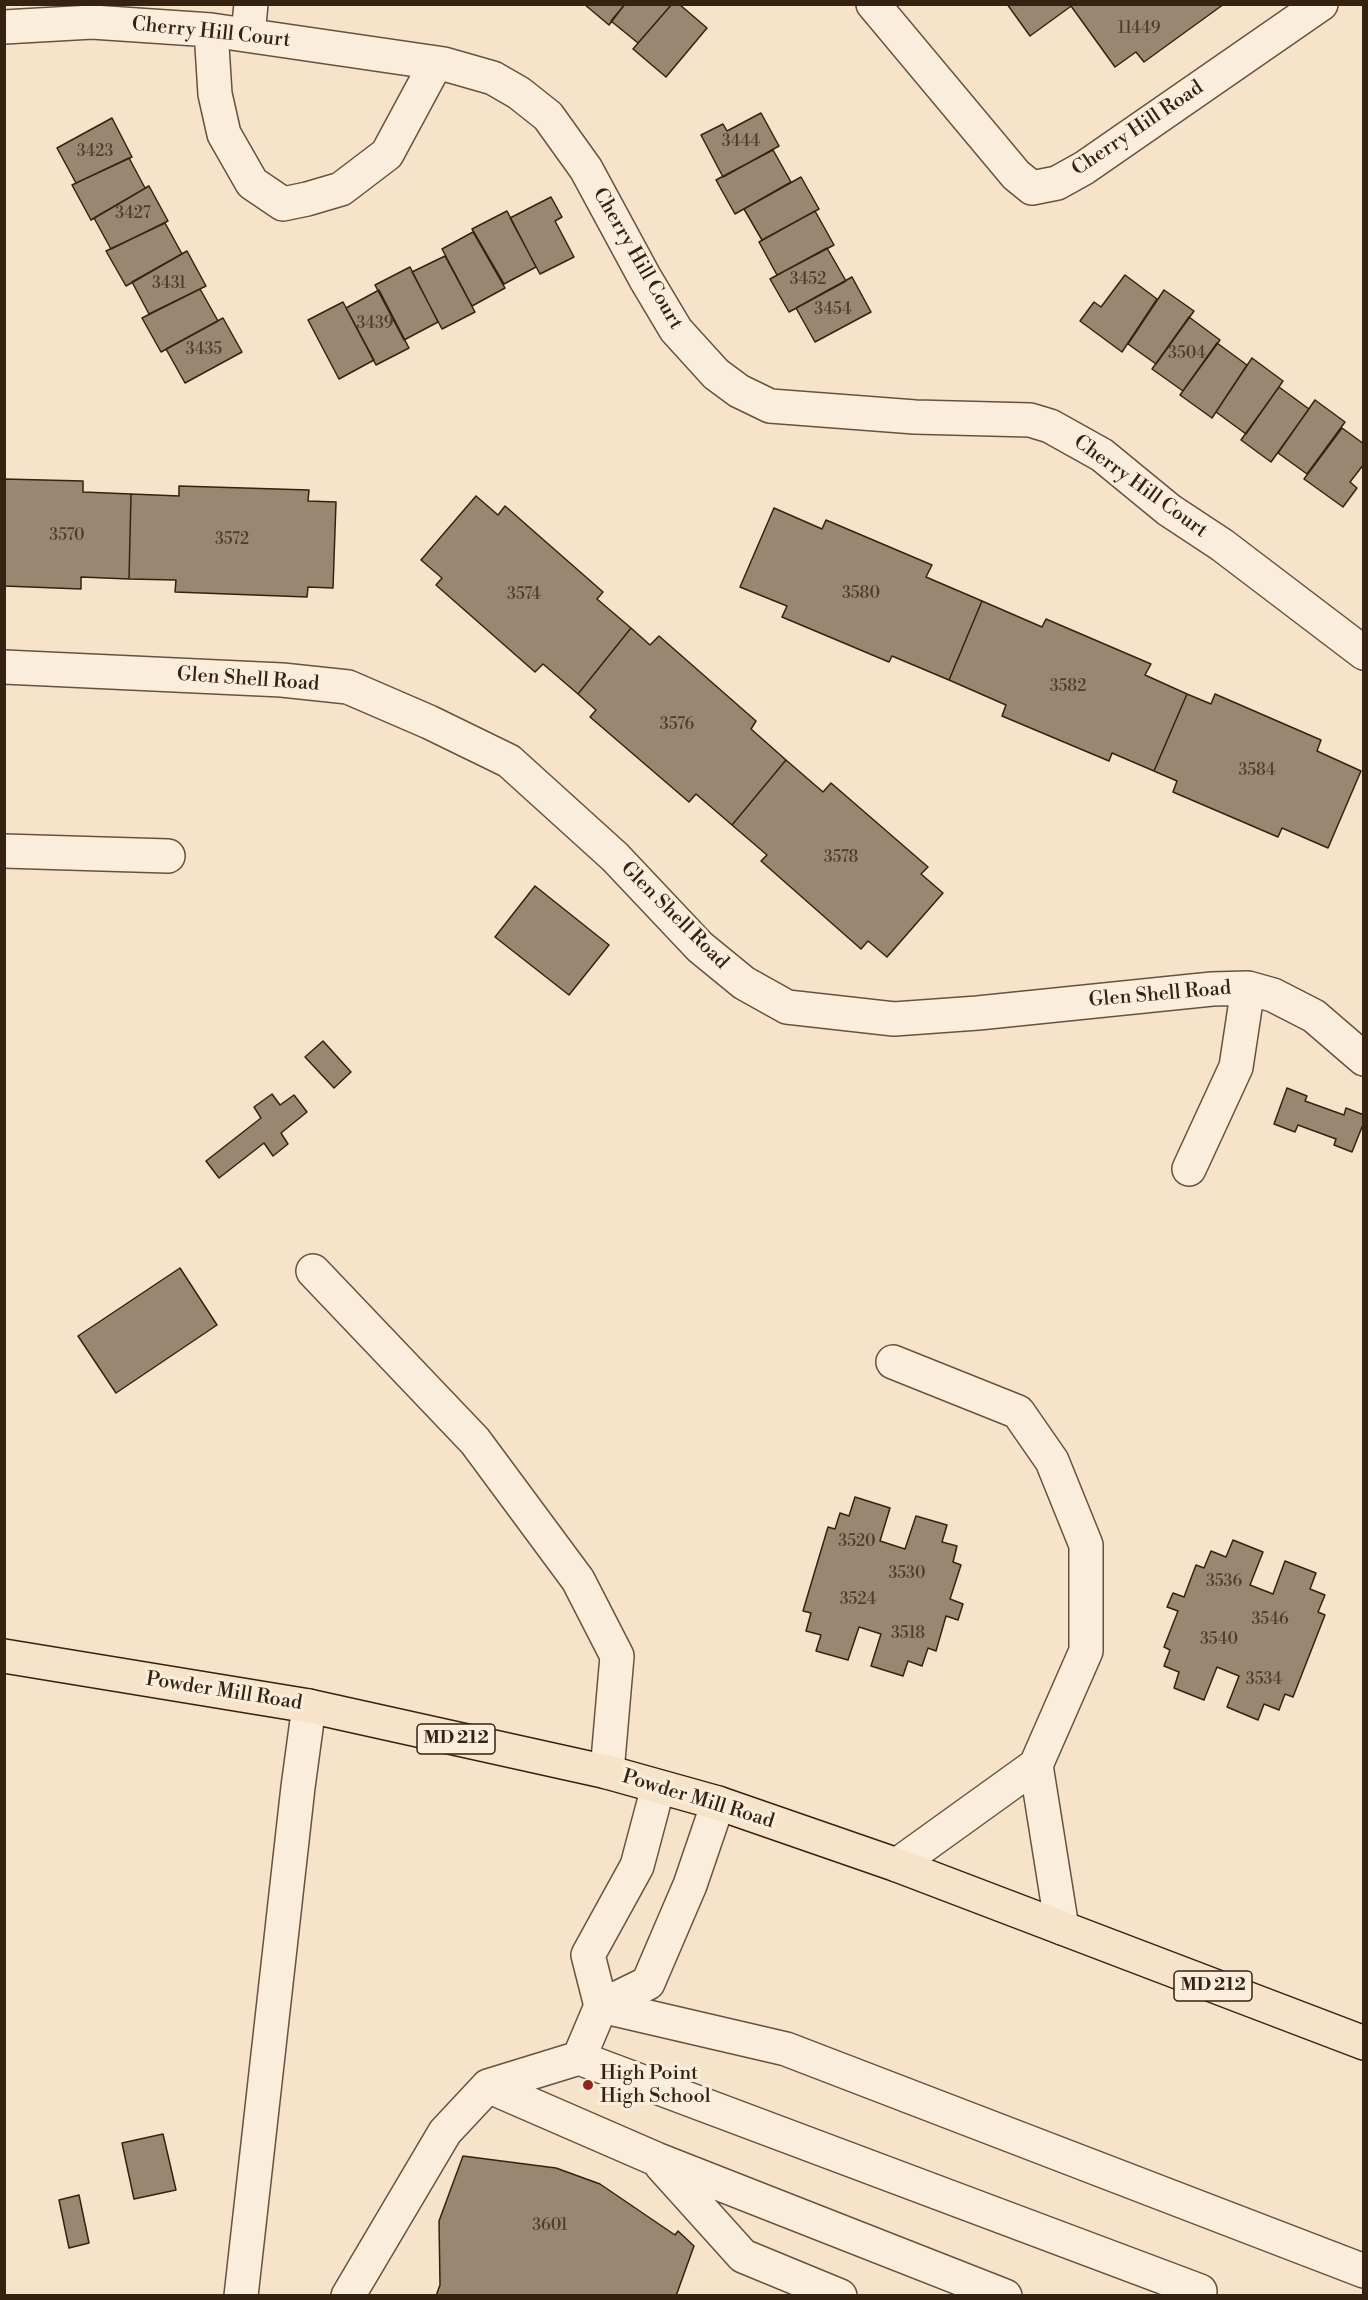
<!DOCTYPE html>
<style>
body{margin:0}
#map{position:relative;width:1368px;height:2300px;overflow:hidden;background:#f7e3c9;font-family:"Libre Bodoni",serif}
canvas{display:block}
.frame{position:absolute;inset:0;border:6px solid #362211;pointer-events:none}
</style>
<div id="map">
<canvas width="1368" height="2300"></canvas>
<div class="frame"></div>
</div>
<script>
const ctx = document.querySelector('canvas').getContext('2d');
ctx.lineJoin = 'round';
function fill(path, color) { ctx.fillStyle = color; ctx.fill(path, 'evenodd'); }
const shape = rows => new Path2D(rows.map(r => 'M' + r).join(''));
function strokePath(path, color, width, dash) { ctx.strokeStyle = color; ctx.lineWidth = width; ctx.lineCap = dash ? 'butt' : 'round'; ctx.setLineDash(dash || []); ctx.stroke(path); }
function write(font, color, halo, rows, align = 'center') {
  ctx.font = font + ' "Libre Bodoni",serif'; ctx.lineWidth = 6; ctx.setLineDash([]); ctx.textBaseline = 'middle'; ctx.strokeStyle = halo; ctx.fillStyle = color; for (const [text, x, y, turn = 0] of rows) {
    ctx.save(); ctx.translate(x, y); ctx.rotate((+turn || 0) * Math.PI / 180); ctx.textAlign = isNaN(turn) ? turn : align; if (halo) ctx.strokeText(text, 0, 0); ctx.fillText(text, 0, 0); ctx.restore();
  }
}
const building = shape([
 [584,4,625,4,609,25,584,4],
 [625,4,672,4,638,43,611,21,625,4],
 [672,4,679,4,707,28,666,77,633,49,672,4],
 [1007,4,1074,4,1030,36,1007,4],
 [1074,4,1224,4,1144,62,1136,52,1115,67,1071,6,1074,4],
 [761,113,779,146,723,177,701,135,723,124,727,131,761,113],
 [112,118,132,157,76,183,57,148,112,118],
 [773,150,791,182,735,214,716,180,773,150],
 [129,158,145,188,149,186,91,220,72,185,129,158],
 [801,177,819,209,762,240,744,209,801,177],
 [149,186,168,221,111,249,94,218,149,186],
 [551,197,562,217,555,221,574,257,540,274,510,218,551,197],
 [507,211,536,267,504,284,472,229,507,211],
 [815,211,834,245,777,275,759,242,815,211],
 [165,223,182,254,126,286,106,251,165,223],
 [473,232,505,288,472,306,442,249,473,232],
 [827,248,846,281,789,312,770,279,827,248],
 [187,251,206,286,149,314,132,282,187,251],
 [445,256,475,312,442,329,412,272,445,256],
 [410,267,438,322,404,340,375,285,410,267],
 [1125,275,1157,299,1122,352,1080,321,1094,302,1101,307,1125,275],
 [852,277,871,312,815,342,796,308,852,277],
 [200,289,218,321,161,352,142,318,200,289],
 [379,290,409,348,376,365,346,308,379,290],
 [1164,290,1194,311,1156,364,1128,344,1164,290],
 [343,302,374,360,339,379,308,320,343,302],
 [1189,317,1220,340,1183,391,1152,369,1189,317],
 [223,318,242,352,185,383,166,349,223,318],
 [1217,343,1247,365,1212,418,1180,395,1217,343],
 [1252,358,1283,381,1246,434,1216,412,1252,358],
 [1279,387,1309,409,1271,462,1241,440,1279,387],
 [1315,400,1345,422,1307,474,1278,453,1315,400],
 [1342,428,1364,444,1364,464,1350,482,1357,488,1343,507,1304,479,1342,428],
 [4,479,83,481,83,492,131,494,129,579,81,577,81,589,4,586,4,479],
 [179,486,309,490,308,501,336,502,333,588,308,587,307,597,175,592,176,580,129,579,131,494,179,496,179,486],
 [476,496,498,515,505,506,603,592,597,599,631,628,578,694,543,664,535,672,436,585,442,578,421,560,476,496],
 [774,508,822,529,826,520,932,565,926,577,982,601,949,680,892,656,889,662,782,617,787,606,740,587,774,508],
 [982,601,1042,627,1046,619,1151,664,1145,675,1187,694,1154,771,1112,753,1109,761,1002,716,1006,705,949,680,982,601],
 [631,628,650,645,659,636,756,721,751,729,786,760,732,825,696,794,689,802,590,717,596,710,578,694,631,628],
 [1187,694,1211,704,1215,694,1321,740,1317,751,1361,771,1328,848,1282,828,1278,837,1173,792,1177,781,1154,771,1187,694],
 [786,760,823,792,831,783,928,867,921,874,943,893,887,957,868,941,861,949,761,861,767,855,732,825,786,760],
 [535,886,609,945,569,995,495,937,535,886],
 [323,1041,351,1072,334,1088,305,1057,323,1041],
 [1287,1088,1307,1096,1305,1101,1344,1115,1346,1108,1364,1115,1364,1122,1352,1152,1334,1145,1336,1139,1298,1125,1295,1132,1274,1124,1287,1088],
 [272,1094,280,1105,294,1095,307,1112,281,1133,288,1144,273,1156,264,1143,219,1178,206,1161,261,1118,254,1107,272,1094],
 [180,1268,217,1325,116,1393,78,1336,180,1268],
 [855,1497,890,1508,880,1541,905,1549,916,1516,947,1525,942,1542,957,1546,953,1562,961,1565,950,1599,963,1604,958,1620,946,1616,936,1651,928,1648,922,1666,908,1661,903,1676,871,1666,881,1634,859,1627,848,1660,816,1651,821,1635,806,1631,811,1613,803,1611,828,1527,835,1529,840,1513,849,1516,855,1497],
 [1233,1540,1263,1552,1250,1585,1273,1594,1285,1561,1316,1573,1310,1589,1325,1595,1318,1612,1325,1615,1293,1697,1285,1694,1279,1710,1264,1704,1258,1720,1227,1707,1239,1676,1217,1667,1204,1700,1174,1688,1179,1672,1164,1666,1170,1650,1164,1647,1178,1611,1167,1607,1173,1593,1184,1597,1196,1565,1204,1568,1211,1551,1226,1557,1233,1540],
 [163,2134,176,2190,134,2199,122,2143,163,2134],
 [463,2156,556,2168,600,2184,675,2235,678,2231,694,2246,676,2296,436,2296,440,2285,439,2221,463,2156],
 [79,2195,89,2243,69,2248,59,2200,79,2195]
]);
const minor = shape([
 [873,4,1016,175,1032,188,1057,183,1084,168,1321,4],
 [4,27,92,22,211,30,444,64,493,78,519,93,548,116,586,169,645,278,676,330,716,374,739,391,770,406,915,417,1030,420,1050,426,1102,455,1169,510,1222,545,1364,653],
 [211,30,215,94,224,134,252,183,283,204,307,199,341,189,387,154,436,63],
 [248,35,251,4],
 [4,667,282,680,348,687,429,722,509,761,615,857,700,947,744,983,787,1007,894,1019,978,1013,1212,989,1248,988,1273,995,1314,1016,1364,1059],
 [4,851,168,856],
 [1189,1169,1236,1067,1248,988],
 [313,1271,475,1441,578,1580,617,1656,607,1772],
 [893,1362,1018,1412,1052,1461,1086,1545,1086,1651,1036,1765,897,1865],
 [1036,1765,1062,1928],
 [601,2006,786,2049,1364,2271],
 [601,2006,648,1983,690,1885,718,1803],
 [579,2058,601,2006,588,1955,637,1866,658,1787],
 [488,2086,656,2159,1005,2296],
 [661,2165,743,2256,840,2296],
 [241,2296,298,1787,309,1706],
 [348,2296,445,2132,488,2086,579,2058,1200,2291]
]);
const major = shape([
 [4,1656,309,1706,607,1772,718,1803,897,1865,1364,2043]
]);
const markers = [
 [588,2085,6,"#8f2418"]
];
const numberNames = [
 ["11449",1139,29],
 ["3444",741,142],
 ["3423",95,152],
 ["3427",133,214],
 ["3452",808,280],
 ["3431",169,284],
 ["3454",833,310],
 ["3439",375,324],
 ["3435",204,350],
 ["3504",1187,354],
 ["3570",67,536],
 ["3572",232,540],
 ["3580",861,594],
 ["3574",524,595],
 ["3582",1068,687],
 ["3576",677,725],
 ["3584",1257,771],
 ["3578",841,858],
 ["3520",857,1542],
 ["3530",907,1574],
 ["3536",1224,1582],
 ["3524",858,1600],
 ["3546",1270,1620],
 ["3518",908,1634],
 ["3540",1219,1640],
 ["3534",1264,1680],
 ["3601",550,2226]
];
const shields = [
 [456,1739,78],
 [1213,1986,78]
];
const shieldNames = [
 ["MD 212",456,1739],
 ["MD 212",1213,1986]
];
const streetNames = [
 ["Cherry Hill Court",211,33,6],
 ["Cherry Hill Road",1138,129,-34],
 ["Cherry Hill Court",637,259,60],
 ["Cherry Hill Court",1140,487,36],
 ["Glen Shell Road",248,680,4],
 ["Glen Shell Road",674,916,45],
 ["Glen Shell Road",1160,995,-5],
 ["Powder Mill Road",224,1692,9],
 ["Powder Mill Road",698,1800,17]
];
const poiNames = [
 ["High Point",600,2074],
 ["High School",600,2097]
];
fill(building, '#9a8671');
strokePath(building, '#362211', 1.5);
strokePath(minor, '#66523f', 36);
strokePath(major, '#362211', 36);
strokePath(minor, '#faeddc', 33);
strokePath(major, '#f7e3c9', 33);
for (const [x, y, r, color] of markers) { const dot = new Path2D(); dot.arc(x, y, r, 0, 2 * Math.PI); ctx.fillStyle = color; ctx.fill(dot); strokePath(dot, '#faeddc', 2); }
write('16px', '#4f3b29', null, numberNames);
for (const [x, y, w] of shields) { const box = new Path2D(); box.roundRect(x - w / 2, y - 15, w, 30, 4.5); ctx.fillStyle = '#faeddc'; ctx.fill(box); strokePath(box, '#362211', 1.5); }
write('bold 18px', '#362211', null, shieldNames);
write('20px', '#362211', '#faeddc', streetNames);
write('20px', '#362211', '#faeddc', poiNames, 'left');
</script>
